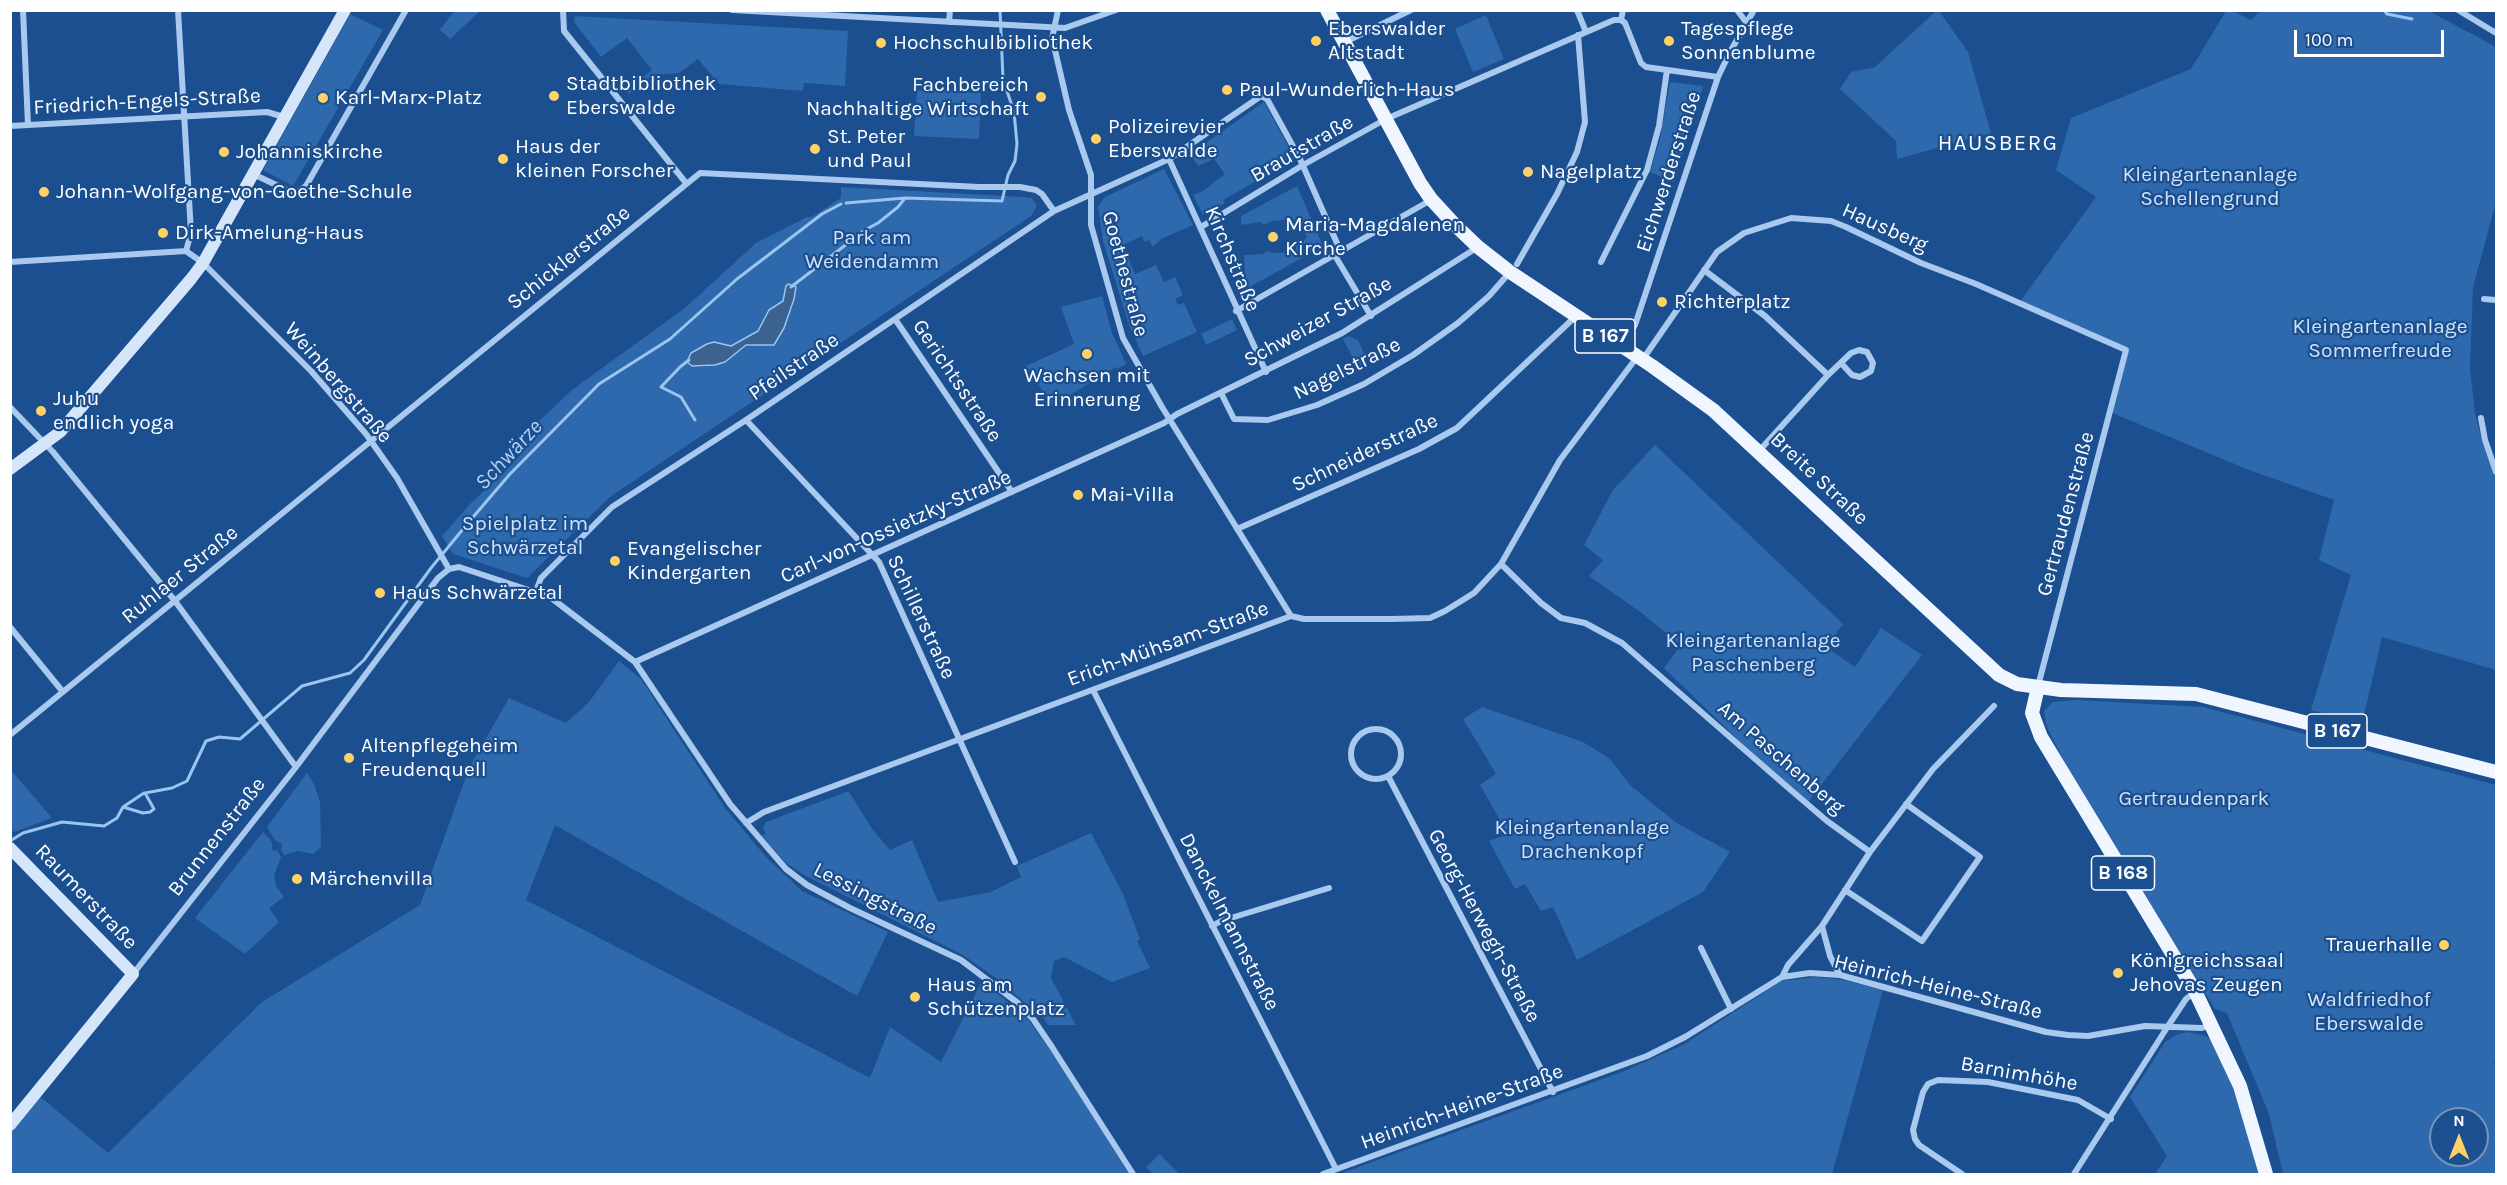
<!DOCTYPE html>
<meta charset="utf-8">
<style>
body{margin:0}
#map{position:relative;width:2507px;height:1185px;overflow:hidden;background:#1b4f8f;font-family:Karla,sans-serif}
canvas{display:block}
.frame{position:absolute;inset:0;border:12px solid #fff;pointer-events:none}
.north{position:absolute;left:2429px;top:1107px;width:60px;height:60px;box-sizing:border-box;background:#1b4f8f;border:2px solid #7695bc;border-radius:50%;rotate:0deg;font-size:16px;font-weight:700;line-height:24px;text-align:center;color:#fff}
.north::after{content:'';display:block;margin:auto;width:21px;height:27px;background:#ffd166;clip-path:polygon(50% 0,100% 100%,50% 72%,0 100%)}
.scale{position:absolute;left:2294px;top:30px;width:150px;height:27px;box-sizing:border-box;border:3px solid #fff;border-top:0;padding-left:8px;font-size:18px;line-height:21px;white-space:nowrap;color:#fff;-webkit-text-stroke:4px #1b4f8f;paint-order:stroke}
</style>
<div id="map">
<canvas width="2507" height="1185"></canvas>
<div class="frame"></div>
<div class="north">N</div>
<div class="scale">100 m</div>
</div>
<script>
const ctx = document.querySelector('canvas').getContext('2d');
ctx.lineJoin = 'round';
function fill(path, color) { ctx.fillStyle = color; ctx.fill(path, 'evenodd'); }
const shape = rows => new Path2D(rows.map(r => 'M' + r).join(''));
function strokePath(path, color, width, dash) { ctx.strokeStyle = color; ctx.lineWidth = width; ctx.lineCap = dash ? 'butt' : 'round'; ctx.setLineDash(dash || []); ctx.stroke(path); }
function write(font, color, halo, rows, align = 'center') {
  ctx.font = font + ' Karla,sans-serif'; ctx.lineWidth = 4.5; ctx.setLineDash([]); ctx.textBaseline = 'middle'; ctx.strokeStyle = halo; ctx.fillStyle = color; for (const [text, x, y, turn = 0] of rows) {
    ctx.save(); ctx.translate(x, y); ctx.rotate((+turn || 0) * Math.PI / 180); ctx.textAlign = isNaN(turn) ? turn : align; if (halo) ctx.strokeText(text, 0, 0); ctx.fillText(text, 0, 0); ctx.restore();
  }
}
const green = shape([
 [454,11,480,11,450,39,440,30],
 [1936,11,1939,11,1968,52,1991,133,1897,159,1896,141,1840,89,1851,72,1875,67],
 [2226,11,2233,11,2251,20,2260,11,2429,11,2496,47,2496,202,2473,287,2470,368,2475,414,2483,444,2496,480,2496,670,2382,637,2362,724,2311,710,2351,575,2319,560,2334,500,2249,470,2110,412,2126,350,2019,303,2096,197,2056,170,2071,118,2191,69],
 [350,14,383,30,293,186,263,170],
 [1486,15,1504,59,1473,72,1455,29],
 [575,16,848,31,845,86,804,83,803,91,719,84,698,59,679,73,653,75,629,94,626,90,652,70,627,38,601,57,574,22],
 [1670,82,1703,86,1674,182,1650,172,1660,139],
 [917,90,981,93,979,139,914,136],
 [1264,102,1295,159,1223,200,1225,203,1203,215,1193,195,1203,191,1225,174,1214,159,1198,166,1190,154],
 [1164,169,1193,225,1161,239,1153,247,1149,240,1144,242,1142,236,1123,245,1135,274,1156,265,1164,282,1175,277,1183,295,1175,299,1178,305,1184,303,1197,332,1143,356,1129,325,1103,241,1098,206,1105,197],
 [1297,186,1323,246,1246,289,1244,255,1263,254,1266,251,1275,253,1296,252,1296,244,1300,245,1307,237,1303,228,1298,225,1295,227,1294,219,1272,221,1264,225,1261,222,1241,225,1241,216],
 [841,187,1024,197,1032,198,1037,206,1031,216,611,496,527,578,453,554,442,536,472,502,506,471,519,456,536,424,573,389,685,308,756,243,807,217,812,217,841,198],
 [788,284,794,286,793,305,777,342,764,345,757,343,746,345,705,367,692,366,702,347,707,344,714,342,731,346,758,331,774,306,783,301,785,289],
 [1102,296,1112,333,1126,364,1117,369,1116,367,1052,406,1026,366,1074,344,1061,307],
 [1232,319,1237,330,1206,345,1201,334],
 [1348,336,1358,340,1366,358,1366,367,1359,370,1343,339],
 [1655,445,1843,624,1826,647,1855,667,1881,628,1922,655,1808,802,1785,785,1664,668,1681,645,1643,614,1589,576,1603,560,1584,545,1613,490],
 [619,661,641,679,725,808,766,857,802,891,888,932,857,996,555,825,526,900,870,1078,890,1027,941,1062,982,981,1027,1018,1060,1064,1129,1174,11,1174,10,1133,39,1096,108,1153,262,1002,420,905,469,768,509,698,566,723,589,702],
 [2076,700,2203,707,2496,785,2496,1052,2494,1064,2496,1064,2496,1174,2283,1174,2269,1114,2227,1013,2215,1009,2071,775,2046,725,2044,711,2053,702],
 [2441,1119,2477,1119,2477,1155,2441,1155],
 [1482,707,1583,742,1610,759,1630,785,1675,822,1730,852,1703,892,1577,960,1553,907,1541,911,1525,884,1515,889,1489,841,1508,834,1480,785,1496,774,1463,719],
 [11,770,52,818,14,832,11,829],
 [307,773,314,784,320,802,321,847,313,854,298,851,284,855,281,850,282,844,275,840,267,827],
 [846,792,849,792,873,830,890,850,912,840,938,902,991,892,1021,877,1017,866,1091,833,1123,894,1140,939,1137,941,1150,968,1112,982,1064,957,1054,961,1051,978,1076,1025,1048,1025,1039,1011,1024,1002,996,978,963,955,804,875,786,863,762,836,766,833,763,828,766,822],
 [263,832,272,842,272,850,278,851,281,857,274,875,276,886,284,897,269,908,279,922,245,954,195,918],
 [1816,977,1843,980,1883,990,1832,1174,1339,1174,1622,1072,1683,1045,1782,981],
 [2188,1032,2202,1035,2212,1039,2228,1067,2260,1174,2155,1174,2167,1156,2130,1097,2165,1042,2178,1034],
 [1160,1154,1179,1174,1153,1174,1146,1167]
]);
const water = shape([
 [788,284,796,287,794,299,784,328,774,345,746,345,725,362,715,365,692,366,687,362,691,353,707,344,714,342,731,346,758,331,769,310,783,301,786,286,788,284]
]);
const stream = shape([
 [2384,10,2387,14,2412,19],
 [846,203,905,198,1002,201,1008,175,1015,161,1017,144,1014,112,1003,79,1000,10],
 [791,287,865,230,878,223,898,207,905,198],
 [689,360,680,367,661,387,681,397,695,420],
 [123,807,144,793],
 [10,841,23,833,62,822,104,826,117,818,123,807,143,813,150,812,154,809,145,793,172,788,187,781,206,741,219,737,240,739,302,686,350,673,364,660,431,568,468,523,510,474,599,384,670,339,737,279,822,214,841,204]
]);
const street = shape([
 [23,10,28,125],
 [178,10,191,233,186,251],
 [563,10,564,31,686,183],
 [732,10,1065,28,1116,10],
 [1058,10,1052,39,1054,46,1069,110,1091,175,1091,225,1123,338,1162,407,1291,616],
 [1577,10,1586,32],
 [1737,10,1746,22],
 [2458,10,2496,33],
 [1621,20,1625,23,1641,63,1646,67,1718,77],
 [1621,20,1623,10],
 [949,22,950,10],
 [1345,42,1411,10],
 [10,126,267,112,284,117],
 [1169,159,1266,372],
 [253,174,291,192,299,191,306,186,406,10],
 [1201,227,1303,165,1386,119,1614,20,1621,20],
 [1334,254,1371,316],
 [10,262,186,251,203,263,311,371,366,434,397,478,449,569],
 [1601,262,1647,170,1659,126,1667,70],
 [1517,264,1557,194,1577,152,1585,122,1578,35],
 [1704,270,1765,316,1828,375],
 [2484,299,2496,300],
 [1236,311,1431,200],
 [895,319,1012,492],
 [1622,346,1635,325,1718,77,1730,52,1754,10],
 [1643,359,1717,252,1744,233,1791,218,1831,221,1846,227,1921,263,1976,284,2126,350,2038,686],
 [1221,393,1234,419,1268,420,1317,405,1364,384,1413,355,1458,323,1489,296,1510,272],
 [10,407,53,452,175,601,296,767],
 [2481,418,2485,440,2496,472],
 [746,420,879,562,1015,862],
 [1759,451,1828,375,1851,353,1859,350,1867,352,1873,363,1871,371,1860,377,1852,375,1841,363],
 [1237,529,1419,449,1457,428,1576,316],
 [1501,564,1541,603,1561,618,1585,623,1622,643,1785,785,1827,821,1870,852],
 [536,591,541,578,612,507,746,420,1054,211,1169,159,1261,96,1267,99,1300,159,1340,250],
 [10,627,63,692],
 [635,662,1164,423,1177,414,1342,333,1478,247],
 [1093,690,1336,1169],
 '1351 754a25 25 0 1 1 50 0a25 25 0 1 1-50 0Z',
 [10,735,700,173,979,187,1020,187,1036,190,1042,194,1054,211],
 [1388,776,1553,1092],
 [746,823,764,812,1291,616,1304,619,1391,619,1430,618,1445,611,1474,593,1501,564,1560,460,1637,357],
 [1845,890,1922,941,1980,857,1906,804],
 [1212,926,1221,921,1329,888],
 [1822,926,1830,956,1840,975],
 [1701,948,1731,1009],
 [133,974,296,767,438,578,449,569,459,567,550,597,635,662,730,804,786,869,807,885,850,908,961,960,1018,1003,1033,1019,1052,1047,1133,1174],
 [1782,977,1788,965,1822,926,1870,852,1933,769,1994,706],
 [1323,1174,1647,1056,1685,1037,1782,977,1810,973,1840,975,2046,1032,2068,1035,2088,1036,2145,1026,2202,1028,2211,1025],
 [1962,1174,1919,1145,1915,1139,1913,1130,1923,1092,1928,1084,1938,1080,1988,1082,2078,1100,2111,1119],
 [2074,1174,2168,1026,2186,999,2195,992]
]);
const secondary = shape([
 [10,469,60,432,191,279,203,263,345,10],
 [10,848,133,974,10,1125]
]);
const primary = shape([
 [1327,10,1420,183,1431,199,1454,224,1478,247,1510,272,1652,366,1713,410,1999,675,2017,684,2061,690,2196,694,2496,772],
 [2038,687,2032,713,2041,737,2195,991,2240,1086,2266,1174]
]);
const markers = [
 [1316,41,6,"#ffd166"],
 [1669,41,6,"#ffd166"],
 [881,43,6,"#ffd166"],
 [1227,90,6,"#ffd166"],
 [554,96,6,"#ffd166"],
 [1041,97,6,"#ffd166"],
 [323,98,6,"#ffd166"],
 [1096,139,6,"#ffd166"],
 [815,149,6,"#ffd166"],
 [224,152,6,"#ffd166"],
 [503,159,6,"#ffd166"],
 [1528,172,6,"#ffd166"],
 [44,192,6,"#ffd166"],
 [163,233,6,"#ffd166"],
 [1273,237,6,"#ffd166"],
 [1662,302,6,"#ffd166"],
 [1087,354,6,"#ffd166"],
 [41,411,6,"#ffd166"],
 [1078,495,6,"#ffd166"],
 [615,561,6,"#ffd166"],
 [380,593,6,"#ffd166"],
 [349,758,6,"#ffd166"],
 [297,879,6,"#ffd166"],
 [2444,945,6,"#ffd166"],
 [2118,973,6,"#ffd166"],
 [915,997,6,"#ffd166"]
];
const shields = [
 [1605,336,60],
 [2337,731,60],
 [2123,873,63]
];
const shieldNames = [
 ["B 167",1605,336],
 ["B 167",2337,731],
 ["B 168",2123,873]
];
const poiNames = [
 ["Eberswalder",1328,29],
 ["Altstadt",1328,53],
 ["Tagespflege",1681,29],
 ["Sonnenblume",1681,53],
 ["Hochschulbibliothek",893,43],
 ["Stadtbibliothek",566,84],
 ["Eberswalde",566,108],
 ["Fachbereich",1029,85,"right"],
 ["Nachhaltige Wirtschaft",1029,109,"right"],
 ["Paul-Wunderlich-Haus",1239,90],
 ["Karl-Marx-Platz",335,98],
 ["Polizeirevier",1108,127],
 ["Eberswalde",1108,151],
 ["St. Peter",827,137],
 ["und Paul",827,161],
 ["Haus der",515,147],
 ["kleinen Forscher",515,171],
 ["Johanniskirche",236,152],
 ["Nagelplatz",1540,172],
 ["Johann-Wolfgang-von-Goethe-Schule",56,192],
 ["Maria-Magdalenen",1285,225],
 ["Kirche",1285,249],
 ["Dirk-Amelung-Haus",175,233],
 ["Richterplatz",1674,302],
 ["Wachsen mit",1087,376,"center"],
 ["Erinnerung",1087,400,"center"],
 ["Juhu",53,399],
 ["endlich yoga",53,423],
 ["Mai-Villa",1090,495],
 ["Evangelischer",627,549],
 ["Kindergarten",627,573],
 ["Haus Schwärzetal",392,593],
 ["Altenpflegeheim",361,746],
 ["Freudenquell",361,770],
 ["Märchenvilla",309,879],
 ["Trauerhalle",2432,945,"right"],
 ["Königreichssaal",2130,961],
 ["Jehovas Zeugen",2130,985],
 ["Haus am",927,985],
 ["Schützenplatz",927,1009]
];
const streetNames = [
 ["Friedrich-Engels-Straße",147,102,-3],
 ["Brautstraße",1302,149,-30],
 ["Eichwerderstraße",1669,172,-72],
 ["Hausberg",1885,228,24],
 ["Schicklerstraße",569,258,-39],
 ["Kirchstraße",1232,259,67],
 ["Goethestraße",1125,274,75],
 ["Schweizer Straße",1318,322,-29],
 ["Pfeilstraße",794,367,-34],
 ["Nagelstraße",1347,369,-26],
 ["Gerichtsstraße",957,381,56],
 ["Weinbergstraße",338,383,49],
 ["Schneiderstraße",1365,453,-25],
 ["Breite Straße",1819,479,43],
 ["Gertraudenstraße",2066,514,-75],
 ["Carl-von-Ossietzky-Straße",896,527,-24],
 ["Ruhlaer Straße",180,575,-39],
 ["Schillerstraße",921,617,65],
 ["Erich-Mühsam-Straße",1168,644,-20],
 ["Am Paschenberg",1781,758,41],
 ["Brunnenstraße",217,837,-52],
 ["Raumerstraße",86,897,46],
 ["Lessingstraße",875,899,27],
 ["Danckelmannstraße",1229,922,63],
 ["Georg-Herwegh-Straße",1484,926,62],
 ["Heinrich-Heine-Straße",1938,987,14],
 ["Barnimhöhe",2019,1074,10],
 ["Heinrich-Heine-Straße",1462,1107,-20]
];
const parkNames = [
 ["Kleingartenanlage",2210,175],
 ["Schellengrund",2210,199],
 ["Park am",872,238],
 ["Weidendamm",872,262],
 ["Kleingartenanlage",2380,327],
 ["Sommerfreude",2380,351],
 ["Spielplatz im",525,524],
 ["Schwärzetal",525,548],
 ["Kleingartenanlage",1753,641],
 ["Paschenberg",1753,665],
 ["Gertraudenpark",2194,799],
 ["Kleingartenanlage",1582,828],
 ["Drachenkopf",1582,852],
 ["Waldfriedhof",2369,1000],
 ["Eberswalde",2369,1024]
];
const neighbourhoodNames = [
 ["HAUSBERG",1998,144]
];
const waterNames = [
 ["Schwärze",509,455,-47]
];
fill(green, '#2e69ad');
fill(water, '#3c6290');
strokePath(water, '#9cc4f0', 1.5);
strokePath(stream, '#9cc4f0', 3);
strokePath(street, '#a9c9ee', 6);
strokePath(secondary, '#d6e6fa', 12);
strokePath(primary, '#f0f6ff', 14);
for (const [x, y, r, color] of markers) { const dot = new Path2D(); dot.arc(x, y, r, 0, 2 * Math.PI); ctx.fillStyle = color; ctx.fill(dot); strokePath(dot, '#1b4f8f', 2); }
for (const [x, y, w] of shields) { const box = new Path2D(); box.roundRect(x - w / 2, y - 17, w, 34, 4.5); ctx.fillStyle = '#1b4f8f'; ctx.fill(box); strokePath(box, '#fff', 1.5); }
write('bold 20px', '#fff', null, shieldNames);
write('21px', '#fff', '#1b4f8f', poiNames, 'left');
write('21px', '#fff', '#1b4f8f', streetNames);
write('21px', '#cfe3fa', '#1b4f8f', parkNames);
ctx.letterSpacing = '1.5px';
write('22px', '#fff', '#1b4f8f', neighbourhoodNames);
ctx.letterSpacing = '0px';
write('italic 22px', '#b5d3f5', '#1b4f8f', waterNames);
</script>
